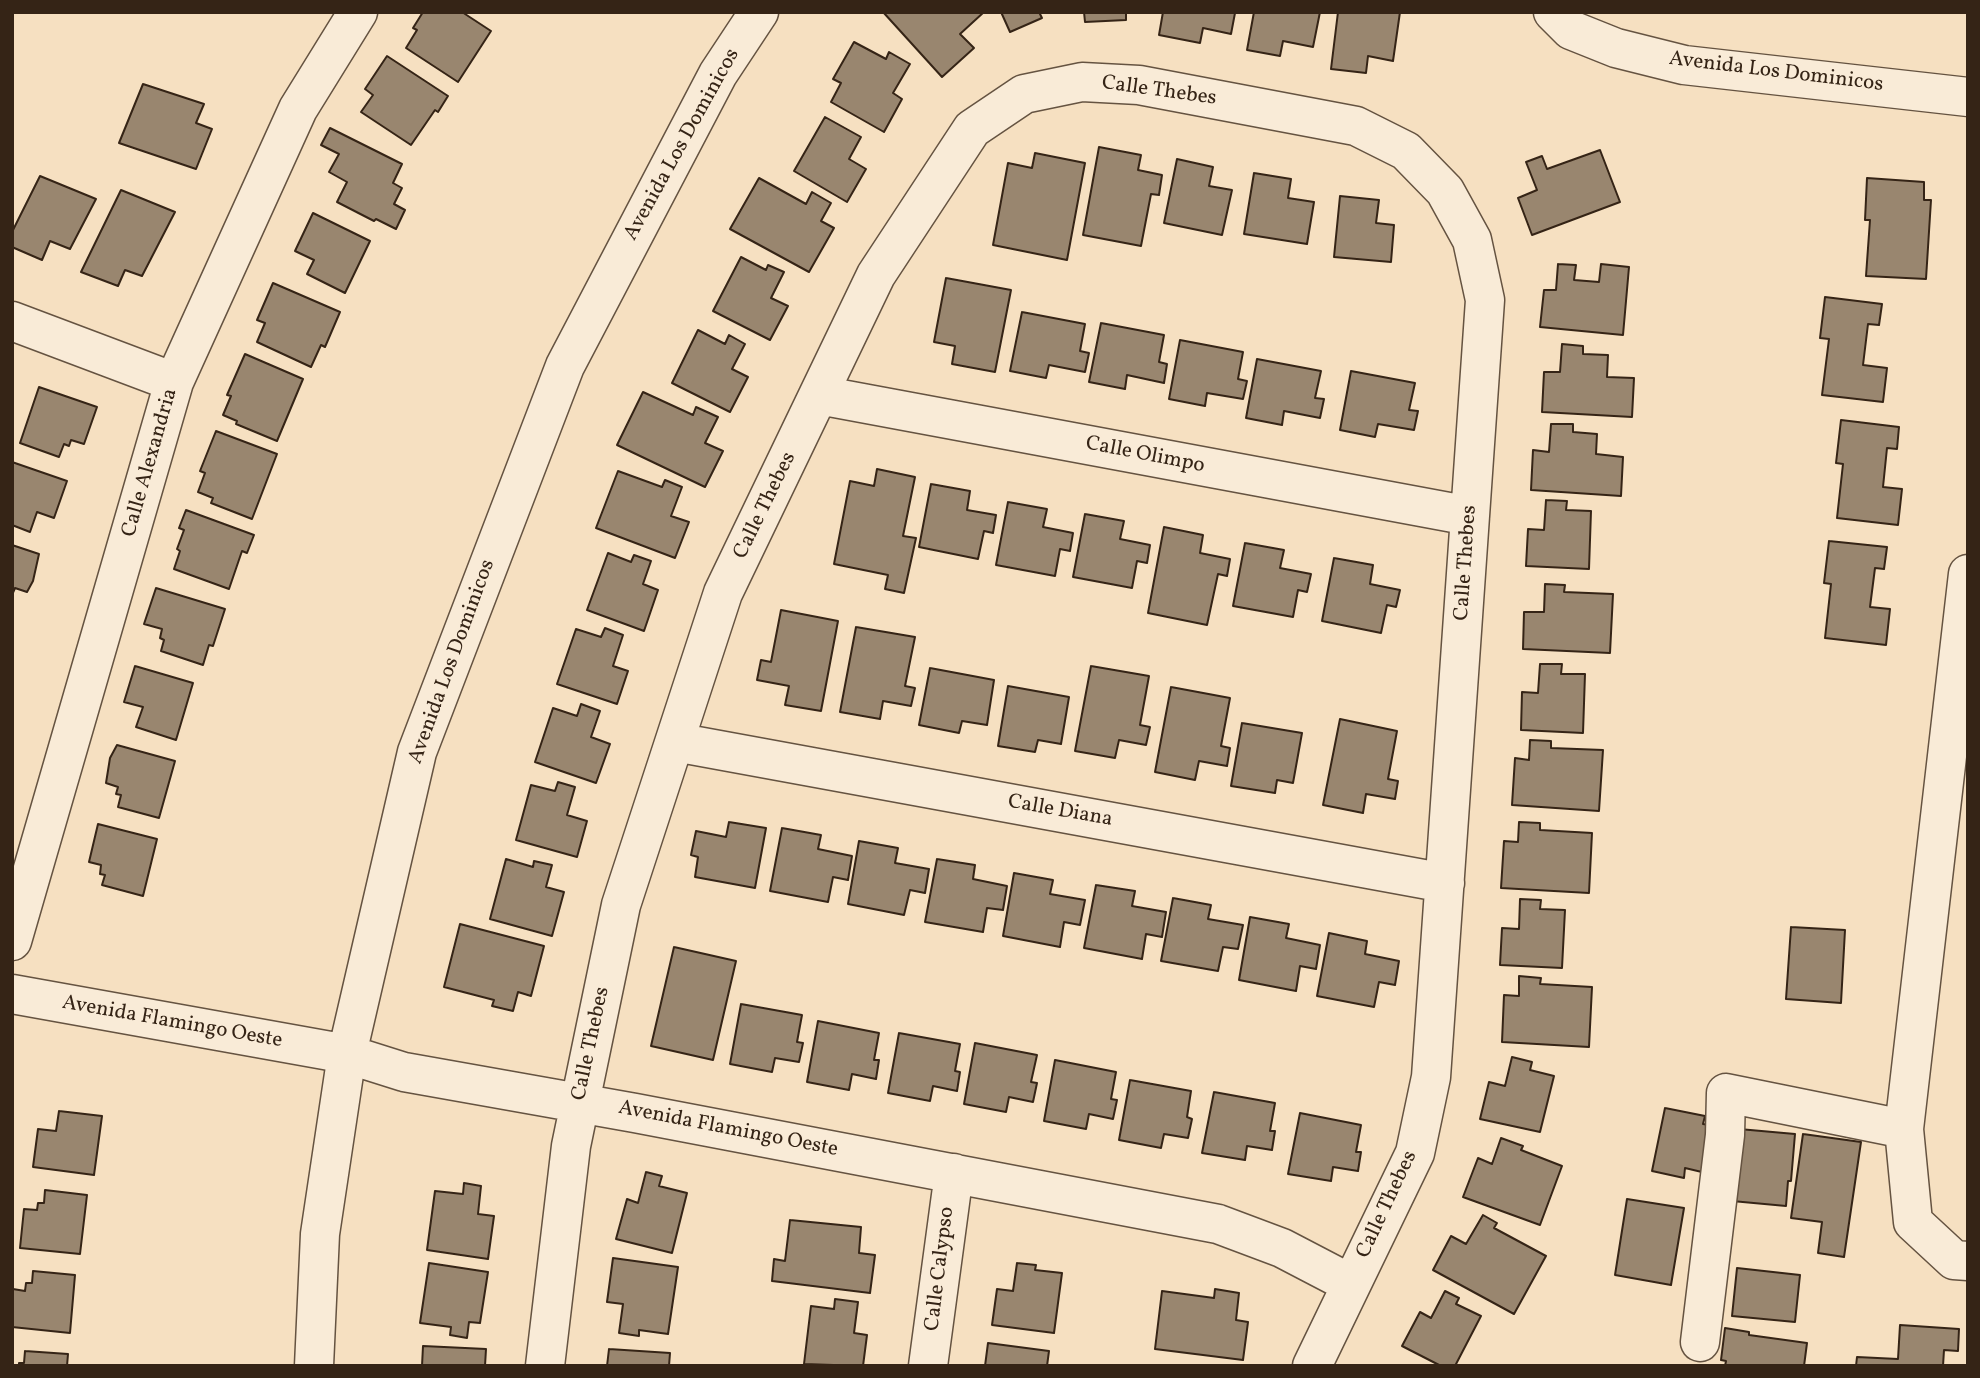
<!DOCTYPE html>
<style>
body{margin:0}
#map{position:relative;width:1980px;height:1378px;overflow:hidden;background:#f6e0c1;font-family:Vollkorn,serif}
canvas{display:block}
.frame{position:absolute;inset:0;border:14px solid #352416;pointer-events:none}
</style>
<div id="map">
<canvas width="1980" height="1378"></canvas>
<div class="frame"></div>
</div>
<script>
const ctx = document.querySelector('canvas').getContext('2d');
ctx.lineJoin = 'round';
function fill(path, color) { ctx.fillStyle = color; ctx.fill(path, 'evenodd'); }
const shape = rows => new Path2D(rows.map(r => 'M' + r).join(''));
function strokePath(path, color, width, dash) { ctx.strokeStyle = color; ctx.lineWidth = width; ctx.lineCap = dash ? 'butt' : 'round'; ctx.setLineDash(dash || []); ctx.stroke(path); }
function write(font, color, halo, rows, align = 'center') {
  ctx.font = font + ' Vollkorn,serif'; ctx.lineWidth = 5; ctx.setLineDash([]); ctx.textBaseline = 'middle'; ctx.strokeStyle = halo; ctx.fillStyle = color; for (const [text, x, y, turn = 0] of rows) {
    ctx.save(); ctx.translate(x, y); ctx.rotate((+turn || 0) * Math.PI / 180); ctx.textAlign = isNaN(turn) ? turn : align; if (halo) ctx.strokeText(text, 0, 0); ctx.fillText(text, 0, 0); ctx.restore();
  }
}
const building = shape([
 [423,12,462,12,491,31,458,82,406,48,417,30,413,28,423,12],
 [883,12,984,12,960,34,974,48,942,77,883,12],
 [1001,12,1039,12,1042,18,1010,32,1001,12],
 [1084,12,1126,12,1126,20,1085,22,1084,12],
 [1163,12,1229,12,1235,13,1231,34,1203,28,1200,43,1159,35,1163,12],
 [1254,12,1320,12,1313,47,1283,41,1280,56,1247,50,1254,12],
 [1338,12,1400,12,1393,61,1368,56,1366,73,1331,69,1338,12],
 [854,42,886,59,889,52,910,64,893,93,902,99,884,132,831,102,841,83,833,79,854,42],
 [387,56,448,96,438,112,435,110,411,145,361,112,373,95,365,89,387,56],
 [143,84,204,104,196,123,212,129,196,169,119,143,143,84],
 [825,117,861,137,849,159,866,169,847,202,794,171,825,117],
 [330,128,402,164,393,183,402,188,394,204,405,210,396,229,376,219,374,221,337,202,347,182,329,172,339,154,321,145,330,128],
 [1099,147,1141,155,1138,170,1162,175,1159,195,1151,194,1141,246,1083,235,1099,147],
 [1600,150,1620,202,1532,235,1518,198,1537,190,1526,162,1542,156,1547,169,1600,150],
 [1035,153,1085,163,1067,260,993,245,1008,163,1032,168,1035,153],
 [1177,159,1213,167,1209,186,1232,190,1222,235,1164,223,1177,159],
 [1254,173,1291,179,1288,198,1314,202,1307,244,1244,234,1254,173],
 [40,176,96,199,70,249,50,241,42,260,12,247,12,232,40,176],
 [759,178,806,204,812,192,831,203,821,221,834,228,809,272,730,229,759,178],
 [1867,178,1924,182,1924,200,1931,200,1926,279,1866,276,1870,220,1865,220,1867,178],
 [121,190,175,212,142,276,125,270,118,286,81,272,121,190],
 [1340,196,1379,200,1376,223,1394,225,1391,262,1334,257,1340,196],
 [313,213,370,241,345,293,307,274,314,260,295,251,313,213],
 [741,257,766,270,768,265,784,272,771,298,788,306,770,340,713,311,741,257],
 [1558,264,1576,265,1574,280,1599,282,1601,264,1629,267,1623,335,1540,327,1544,290,1556,290,1558,264],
 [946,278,1011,290,995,372,952,364,955,346,934,342,946,278],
 [273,283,340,312,325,347,321,345,311,367,257,342,265,323,257,320,273,283],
 [1825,297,1882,304,1879,325,1868,324,1863,365,1887,368,1883,402,1822,395,1829,339,1820,338,1825,297],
 [1022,312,1085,324,1080,351,1089,353,1085,372,1049,365,1046,378,1010,371,1022,312],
 [1101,323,1164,335,1159,362,1167,364,1164,383,1127,375,1125,389,1089,382,1101,323],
 [698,330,725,344,729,335,745,344,732,369,748,377,730,412,672,383,698,330],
 [1180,340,1243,352,1238,379,1247,381,1243,399,1207,393,1205,406,1169,399,1180,340],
 [1562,344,1583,346,1583,354,1608,355,1607,377,1634,378,1632,417,1542,412,1544,372,1560,372,1562,344],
 [245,354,303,379,277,441,236,424,237,421,223,415,231,396,227,395,245,354],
 [1257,359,1321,371,1315,398,1324,399,1320,418,1284,411,1282,425,1246,418,1257,359],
 [1351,371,1415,383,1409,410,1418,411,1414,430,1378,424,1375,437,1340,430,1351,371],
 [39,387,97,407,84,444,71,440,69,446,64,444,59,457,20,443,39,387],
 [643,392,693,415,696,407,718,417,705,443,723,451,705,487,617,445,643,392],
 [1841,420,1899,427,1897,449,1887,448,1883,487,1902,489,1898,525,1837,518,1843,464,1836,463,1841,420],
 [1551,424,1573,424,1573,432,1597,434,1596,454,1623,457,1621,496,1531,490,1533,450,1549,452,1551,424],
 [216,431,277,454,252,519,211,503,213,498,198,492,205,473,200,471,216,431],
 [12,462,67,481,54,518,37,512,30,532,12,525,12,462],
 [877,469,915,477,903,536,916,538,904,593,885,589,888,575,834,564,850,481,874,486,877,469],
 [618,471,662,487,665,480,682,487,671,516,689,522,675,558,596,528,618,471],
 [931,484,970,491,967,510,996,515,993,533,984,531,978,559,919,547,931,484],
 [1546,500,1567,501,1566,510,1591,511,1589,569,1526,566,1528,529,1544,530,1546,500],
 [1008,502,1047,509,1043,527,1073,533,1070,551,1060,549,1055,576,996,565,1008,502],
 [186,510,254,535,247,553,242,551,229,589,174,569,180,551,177,549,184,530,179,528,186,510],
 [1085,514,1124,521,1120,539,1150,545,1147,563,1137,561,1132,588,1073,577,1085,514],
 [1164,527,1203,535,1200,553,1230,559,1227,576,1218,574,1207,625,1148,613,1164,527],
 [1829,541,1887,547,1884,569,1875,568,1870,607,1890,609,1886,645,1825,638,1831,584,1824,583,1829,541],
 [1245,543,1284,550,1280,568,1311,574,1307,592,1298,590,1293,617,1233,606,1245,543],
 [12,545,39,554,33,581,27,592,15,588,12,595,12,545],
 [608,553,631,562,634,555,651,561,643,584,658,590,644,631,587,610,608,553],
 [1334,558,1373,565,1370,584,1400,590,1396,607,1387,605,1381,633,1322,621,1334,558],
 [1545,584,1565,585,1564,592,1613,594,1610,653,1523,649,1524,612,1544,612,1545,584],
 [156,588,225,609,213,646,209,645,203,665,161,651,164,640,160,638,162,629,144,624,156,588],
 [781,610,838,621,821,711,785,705,789,686,757,680,761,660,771,662,781,610],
 [856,627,915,637,905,686,915,688,911,706,883,701,880,719,840,712,856,627],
 [605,628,623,635,613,666,628,671,617,704,557,684,576,629,601,637,605,628],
 [1540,664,1562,664,1561,674,1585,674,1583,733,1521,730,1522,692,1538,693,1540,664],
 [135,666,193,683,176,740,136,727,143,707,124,702,135,666],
 [1091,666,1149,676,1140,725,1150,727,1146,745,1119,740,1115,758,1075,751,1091,666],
 [930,668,994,680,987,725,962,721,959,733,919,725,930,668],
 [1008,686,1069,697,1061,744,1038,740,1035,752,998,746,1008,686],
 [1171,687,1230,698,1221,746,1230,748,1227,766,1199,761,1195,780,1155,772,1171,687],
 [581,704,600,711,591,737,610,744,596,783,535,762,553,708,577,716,581,704],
 [1340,719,1397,731,1388,779,1398,781,1395,799,1366,794,1363,813,1323,805,1340,719],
 [1242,723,1302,733,1293,783,1277,780,1275,793,1231,786,1242,723],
 [1530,740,1551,741,1551,748,1603,750,1599,811,1512,805,1515,758,1529,760,1530,740],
 [117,745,175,761,159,818,118,807,121,795,116,794,118,787,106,783,110,758,117,745],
 [558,782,575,787,567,815,587,821,577,857,516,840,531,785,555,791,558,782],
 [729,822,766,828,755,888,695,877,698,857,691,855,696,831,726,837,729,822],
 [1519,822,1540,823,1540,830,1592,833,1589,893,1501,888,1504,841,1518,842,1519,822],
 [98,824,157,839,143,896,102,885,105,875,100,874,101,865,89,862,98,824],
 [782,828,821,835,818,849,852,856,848,880,833,877,828,902,770,891,782,828],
 [859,841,898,848,895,863,929,869,925,893,910,890,904,915,848,904,859,841],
 [506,859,533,867,534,861,552,865,546,887,564,892,552,936,490,919,506,859],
 [937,859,975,865,973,879,1007,886,1003,910,987,908,983,932,925,922,937,859],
 [1014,873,1053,880,1050,894,1085,900,1080,925,1064,922,1060,947,1003,936,1014,873],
 [1096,885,1135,891,1132,906,1166,912,1162,937,1146,934,1142,959,1084,948,1096,885],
 [1173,898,1211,905,1208,919,1243,925,1238,949,1223,947,1218,971,1161,961,1173,898],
 [1520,899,1541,900,1540,909,1565,910,1562,968,1500,965,1502,928,1519,929,1520,899],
 [1250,917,1289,924,1286,938,1320,945,1316,969,1300,966,1296,991,1239,980,1250,917],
 [460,924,544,946,531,996,518,992,513,1011,492,1006,494,1000,444,987,460,924],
 [1791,927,1845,930,1841,1003,1786,999,1791,927],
 [1329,933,1367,941,1365,954,1399,961,1395,985,1379,982,1374,1007,1317,996,1329,933],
 [674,947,736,961,713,1060,651,1046,674,947],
 [1519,976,1541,978,1540,984,1592,987,1589,1047,1502,1042,1504,995,1519,996,1519,976],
 [741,1004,802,1015,797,1042,803,1043,799,1062,775,1058,772,1072,730,1064,741,1004],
 [818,1021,879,1033,874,1060,879,1060,876,1079,852,1074,849,1090,807,1082,818,1021],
 [899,1033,960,1044,955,1071,960,1072,957,1091,933,1086,930,1101,888,1093,899,1033],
 [975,1043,1037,1055,1031,1082,1037,1083,1033,1102,1009,1097,1006,1112,964,1104,975,1043],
 [1512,1057,1532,1062,1530,1070,1554,1076,1540,1132,1480,1119,1489,1082,1505,1086,1512,1057],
 [1055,1060,1116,1072,1111,1099,1117,1100,1113,1119,1089,1114,1086,1129,1044,1121,1055,1060],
 [1130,1080,1191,1091,1187,1117,1192,1119,1188,1138,1164,1134,1161,1148,1119,1140,1130,1080],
 [1214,1092,1275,1103,1270,1131,1275,1131,1272,1150,1247,1146,1245,1160,1202,1153,1214,1092],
 [1665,1108,1705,1116,1703,1124,1715,1126,1706,1173,1685,1168,1684,1178,1652,1171,1665,1108],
 [59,1111,102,1116,94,1175,33,1167,38,1129,56,1131,59,1111],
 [1300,1113,1361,1125,1356,1152,1361,1152,1358,1171,1333,1167,1331,1181,1288,1174,1300,1113],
 [1739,1129,1795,1134,1791,1181,1788,1181,1786,1206,1732,1201,1739,1129],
 [1803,1134,1861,1142,1844,1257,1818,1253,1822,1222,1791,1218,1803,1134],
 [1501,1138,1523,1146,1521,1150,1562,1166,1540,1225,1463,1197,1478,1158,1492,1164,1501,1138],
 [646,1172,662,1176,659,1186,687,1193,672,1253,616,1239,627,1199,638,1203,646,1172],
 [464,1183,481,1186,478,1214,494,1216,488,1259,427,1250,435,1191,463,1194,464,1183],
 [45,1190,87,1195,80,1254,20,1248,24,1209,37,1210,38,1203,44,1203,45,1190],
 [1627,1199,1684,1208,1671,1285,1615,1275,1627,1199],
 [1483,1215,1497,1223,1494,1228,1546,1256,1514,1314,1433,1270,1451,1236,1466,1244,1483,1215],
 [790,1220,861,1227,859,1253,875,1255,870,1293,772,1281,774,1259,785,1261,790,1220],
 [613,1258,678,1267,668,1334,639,1330,639,1336,619,1333,623,1304,607,1302,613,1258],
 [429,1263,488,1272,480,1323,469,1322,467,1338,450,1335,451,1327,420,1323,429,1263],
 [1017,1263,1036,1265,1035,1270,1062,1273,1054,1333,992,1325,997,1289,1013,1291,1017,1263],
 [1737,1268,1800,1275,1795,1322,1732,1316,1737,1268],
 [33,1271,75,1275,70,1333,12,1327,13,1289,25,1291,26,1283,32,1283,33,1271],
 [1215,1289,1239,1293,1236,1320,1248,1322,1243,1360,1155,1349,1162,1291,1214,1298,1215,1289],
 [1445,1291,1459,1298,1456,1304,1481,1316,1455,1366,1441,1366,1402,1346,1420,1312,1431,1318,1445,1291],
 [835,1299,858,1302,854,1333,867,1335,863,1366,804,1364,811,1306,834,1309,835,1299],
 [1900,1325,1959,1329,1958,1351,1944,1350,1943,1366,1856,1366,1857,1357,1898,1359,1900,1325],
 [1725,1328,1749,1332,1749,1335,1807,1343,1804,1366,1725,1366,1726,1361,1721,1360,1725,1328],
 [988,1343,1049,1351,1047,1366,985,1366,988,1343],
 [423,1346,486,1349,485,1366,422,1366,423,1346],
 [609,1349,670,1353,669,1366,607,1366,609,1349],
 [25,1351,68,1354,67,1366,19,1366,19,1363,24,1363,25,1351]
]);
const street = shape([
 [1553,12,1571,30,1616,48,1684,65,1968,97],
 [12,321,174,382],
 [819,395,1470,516],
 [1968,574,1904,1129,1913,1222,1954,1260,1968,1261],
 [675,742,1445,883],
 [12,941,174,382,298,109,358,12],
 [12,994,347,1054,404,1072,635,1113,1218,1224,1282,1248,1351,1284],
 [1700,1342,1725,1135,1726,1093,1904,1129],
 [314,1366,320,1234,347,1054,417,752,565,366,718,74,759,12],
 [545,1366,571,1146,621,905,723,593,876,275,972,129,1024,94,1082,82,1139,85,1356,126,1406,151,1445,191,1472,240,1485,300,1431,1077,1415,1153,1312,1366],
 [928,1366,954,1173]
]);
const streetNames = [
 ["Avenida Los Dominicos",1776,73,7],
 ["Calle Thebes",1159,92,8],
 ["Avenida Los Dominicos",683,145,-61],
 ["Calle Olimpo",1145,456,11],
 ["Calle Alexandria",151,463,-74],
 ["Calle Thebes",766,506,-64],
 ["Calle Thebes",1467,563,-86],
 ["Avenida Los Dominicos",453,662,-70],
 ["Calle Diana",1060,812,10],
 ["Avenida Flamingo Oeste",172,1023,10],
 ["Calle Thebes",592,1044,-78],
 ["Avenida Flamingo Oeste",728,1130,11],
 ["Calle Thebes",1388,1205,-65],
 ["Calle Calypso",941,1269,-83]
];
fill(building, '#99866f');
strokePath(building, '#352416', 2);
strokePath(street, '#655341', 41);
strokePath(street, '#f9ebd7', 38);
write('21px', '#352416', '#f9ebd7', streetNames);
</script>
